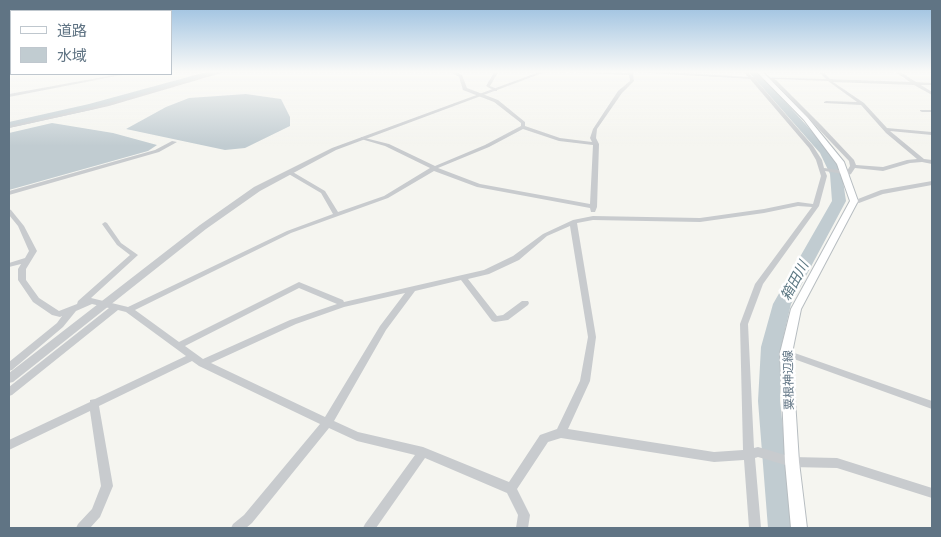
<!DOCTYPE html>
<meta charset="utf-8">
<style>
body{margin:0}
#map{position:relative;width:941px;height:537px;overflow:hidden;background:#f5f5f0;font-family:Raleway,"Noto Sans JP",sans-serif}
canvas{display:block}
.frame{position:absolute;inset:0;border:10px solid #607484;pointer-events:none}
.legend{position:absolute;left:10px;top:10px;width:162px;height:65px;box-sizing:border-box;background:#fff;border:1px solid #bfc7ce;margin:0;padding:6px 9px;list-style:none;font-size:15px;color:#607484}
.legend li{display:flex;align-items:center;gap:10px;height:25px}
.legend b{width:25px;border:1px solid #bfc7ce}
</style>
<div id="map">
<canvas width="941" height="537"></canvas>
<div class="frame"></div>
<ul class="legend">
<li><b style="height:6px;background:#fff"></b>道路</li>
<li><b style="height:14px;background:#c1ccd1"></b>水域</li>
</ul>
</div>
<script>
const ctx = document.querySelector('canvas').getContext('2d');
ctx.lineJoin = 'round';
function fill(path, color) { ctx.fillStyle = color; ctx.fill(path, 'evenodd'); }
const shape = rows => new Path2D(rows.map(r => 'M' + r).join(''));
function strokePath(path, color, width, dash) { ctx.strokeStyle = color; ctx.lineWidth = width; ctx.lineCap = dash ? 'butt' : 'round'; ctx.setLineDash(dash || []); ctx.stroke(path); }
function write(font, color, halo, rows, align = 'center') {
  ctx.font = font + ' Raleway,"Noto Sans JP",sans-serif'; ctx.lineWidth = 5; ctx.setLineDash([]); ctx.textBaseline = 'middle'; ctx.strokeStyle = halo; ctx.fillStyle = color; for (const [text, x, y, turn = 0] of rows) {
    ctx.save(); ctx.translate(x, y); ctx.rotate((+turn || 0) * Math.PI / 180); ctx.textAlign = isNaN(turn) ? turn : align; if (halo) ctx.strokeText(text, 0, 0); ctx.fillText(text, 0, 0); ctx.restore();
  }
}
const water = shape([
 [246,94,281,99,290,117,290,126,245,148,225,150,126,129,166,107,189,98],
 [52,123,113,133,157,145,148,151,9,190,9,133]
]);
const river = shape([
 [210,71,223,71,95,109,9,128,9,122,89,104,210,71],
 [748,71,757,71,829,150,842,174,846,201,791,304,781,347,780,401,794,528,768,528,758,401,761,347,773,304,832,201,830,174,820,153,748,71]
]);
const minor = shape([
 [222,71,228,71,109,106,9,128,9,126,106,104,222,71],
 [450,71,455,71,462,75,467,88,498,100,525,122,525,126,560,138,592,142,590,138,593,129,618,91,630,81,629,75,564,72,562,71,630,73,631,71,651,71,748,77,743,71,747,71,752,77,826,79,818,71,822,71,830,79,910,82,894,71,899,71,916,82,932,83,932,85,921,85,932,92,932,95,914,85,833,82,864,103,887,128,932,132,932,135,890,131,924,159,932,160,932,164,922,162,910,163,883,171,855,168,851,174,849,175,825,171,827,176,819,206,763,284,748,324,754,448,758,447,792,457,837,458,932,488,932,498,837,468,792,467,758,457,755,458,761,528,749,528,744,460,714,462,561,438,548,442,517,489,530,515,528,528,516,528,518,515,507,493,425,458,376,528,363,528,365,524,415,455,357,441,329,428,252,523,246,528,231,528,233,524,244,515,320,424,199,366,192,361,99,406,113,486,100,517,90,528,76,528,78,524,92,509,101,486,90,411,9,450,9,440,90,402,90,400,95,399,186,356,126,312,118,310,12,395,9,396,9,387,109,308,92,304,76,311,63,327,12,370,9,371,9,362,57,323,62,316,60,317,52,315,33,302,18,280,18,269,21,264,9,267,9,263,25,258,29,251,18,226,9,215,9,209,11,210,24,226,37,251,26,269,26,280,39,298,59,311,77,304,78,301,130,255,117,245,102,224,105,222,107,223,121,243,138,255,91,298,128,307,287,231,333,214,321,193,287,173,287,171,291,171,325,191,338,212,384,196,430,168,385,146,361,139,361,137,389,144,435,166,485,145,521,126,521,123,494,102,463,90,459,77,450,71],
 [634,72,750,79,809,148,816,160,821,176,813,204,798,202,764,209,700,218,593,216,573,220,543,234,513,256,484,270,344,302,343,300,299,282,179,342,135,310,291,233,388,198,434,171,477,187,590,208,591,212,595,212,597,207,599,144,596,138,597,129,622,93,634,81,633,74,634,72],
 [755,79,768,80,774,82,849,161,850,166,847,171,824,168,822,160,813,146,755,79],
 [774,79,828,81,857,102,826,101,824,102,824,103,861,105,886,133,917,159,907,160,883,167,856,165,854,160,822,126,776,80,774,79],
 [523,129,559,141,593,145,590,204,480,184,438,168,489,147,523,129],
 [798,206,812,207,755,284,740,324,743,450,714,452,568,429,590,381,596,337,577,223,593,220,700,222,764,213,798,206],
 [570,226,588,337,580,381,557,429,540,435,509,482,423,447,358,432,334,421,386,330,415,291,461,280,492,321,495,322,508,320,528,305,529,303,528,301,522,301,503,315,497,316,468,279,489,274,519,260,547,236,570,226],
 [299,288,337,304,290,320,203,359,185,346,299,288],
 [405,293,380,326,325,417,211,363,296,324,344,307,405,293],
 [495,71,499,71,490,86,497,89,497,91,495,91,486,86,495,71],
 [920,110,932,110,932,112,922,112,920,111,920,110],
 [172,141,177,142,159,152,9,195,9,191,155,150,172,141],
 [932,181,932,185,883,194,859,203,854,203,851,201,852,200,858,199,881,190,932,181],
 [786,350,932,401,932,409,783,355,781,353,783,351,786,350]
]);
const tertiary = shape([
 [542,71,548,71,336,150,260,191,206,229,13,382,9,383,9,373,200,225,254,187,332,148,542,71],
 [119,74,127,74,9,97,9,94,119,74]
]);
const secondary = shape([
 [756,71,762,71,808,118,844,162,858,201,801,309,792,353,799,462,807,528,791,528,785,462,780,353,791,309,850,201,837,164,804,120,756,71]
]);
const streetNames = [
 ["粟根神辺線",789,380,-91]
];
const waterNames = [
 ["箱田川",795,281,-62]
];
fill(water, '#c1ccd1');
fill(river, '#c1ccd1');
strokePath(secondary, '#b7bdc1', 2);
fill(minor, '#c8cbce');
fill(tertiary, '#c8cbce');
fill(secondary, '#fff');
const sky = ctx.createLinearGradient(0, 0, 0, 146);
sky.addColorStop(0, '#98bedf');
sky.addColorStop(0.49, '#fafaf8');
sky.addColorStop(1, '#fafaf800');
ctx.fillStyle = sky;
ctx.fillRect(0, 0, 941, 146);
write('12px', '#607484', '#fff', streetNames);
write('italic 14px', '#5b7782', '#fff', waterNames);
</script>
